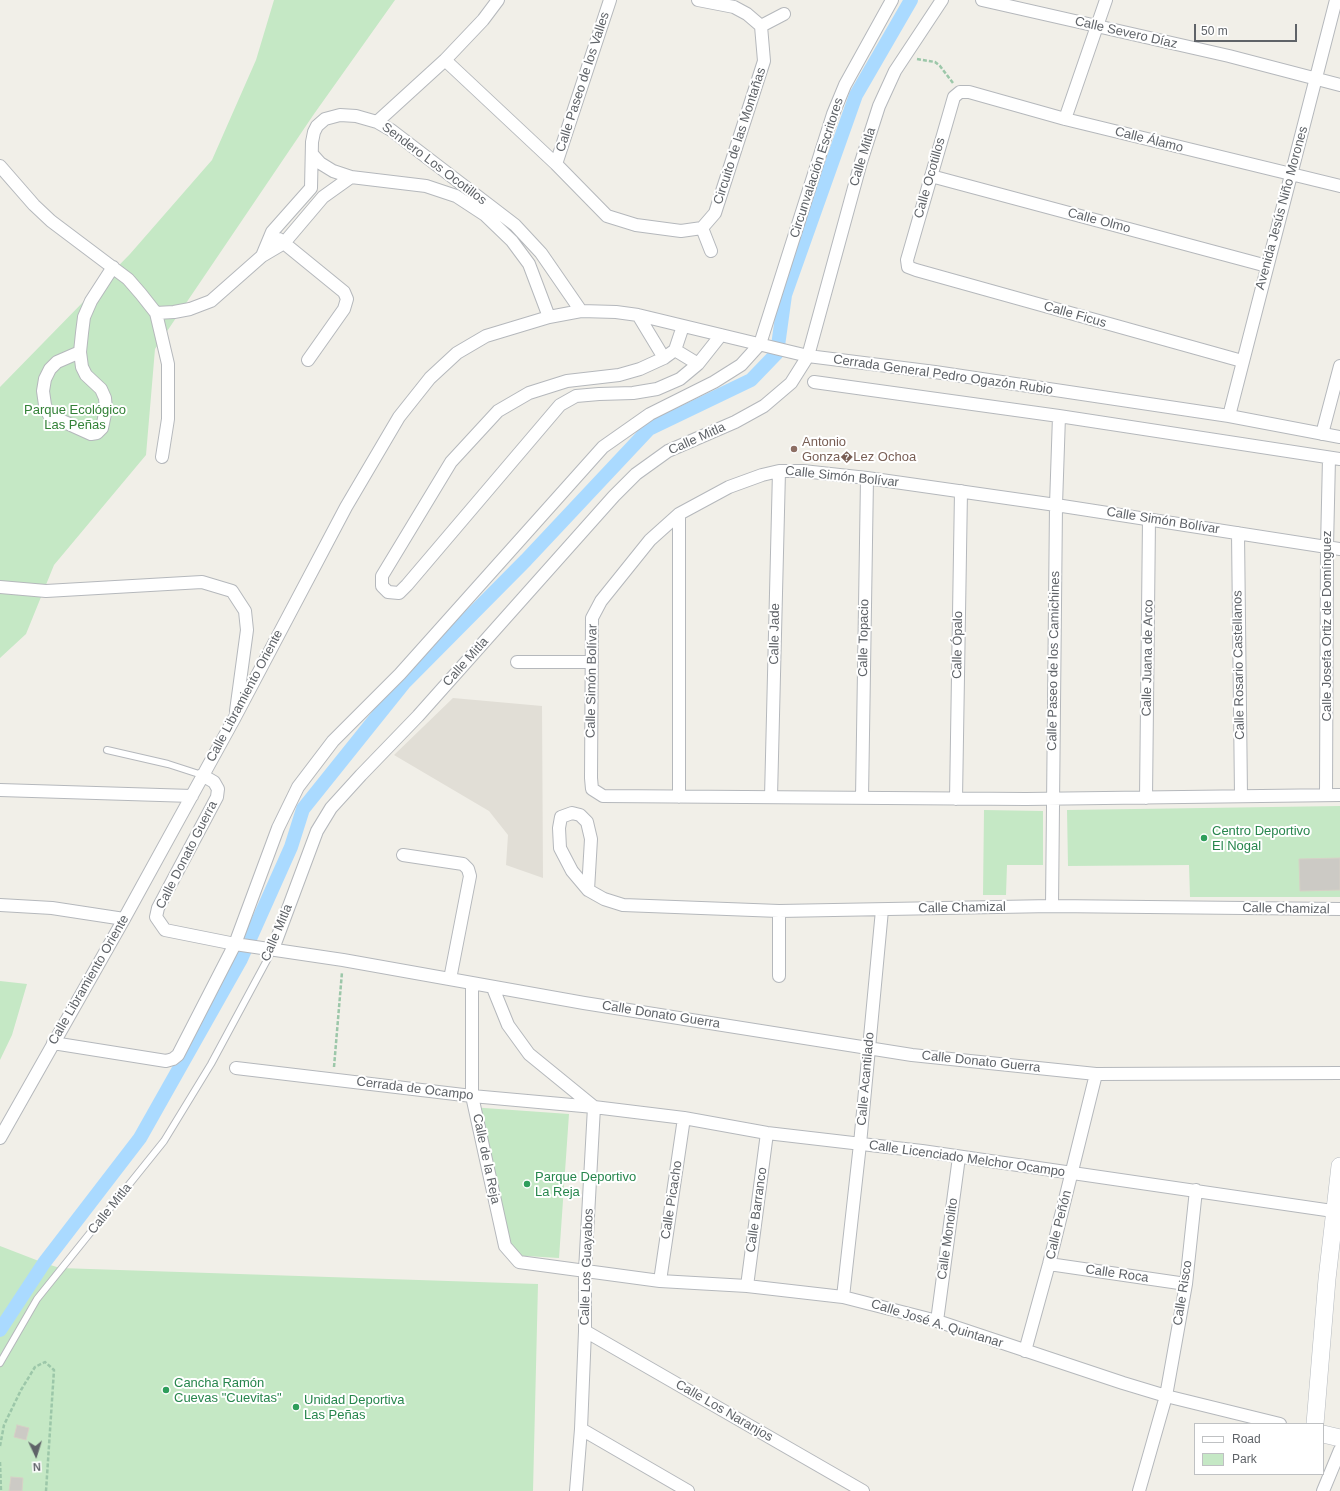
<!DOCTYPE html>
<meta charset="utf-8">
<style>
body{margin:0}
#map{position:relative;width:1340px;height:1491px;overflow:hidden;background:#f1efe8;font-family:Helvetica,sans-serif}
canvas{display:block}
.legend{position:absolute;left:1194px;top:1423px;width:130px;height:52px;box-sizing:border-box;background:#fff;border:1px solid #bfc1c3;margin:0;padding:5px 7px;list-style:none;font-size:12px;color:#5f6368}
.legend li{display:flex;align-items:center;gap:8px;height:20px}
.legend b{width:20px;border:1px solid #bfc1c3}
.north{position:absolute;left:16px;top:1435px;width:40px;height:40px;-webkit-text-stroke:3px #fff;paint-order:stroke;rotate:176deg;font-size:11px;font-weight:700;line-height:16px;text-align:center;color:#5f6368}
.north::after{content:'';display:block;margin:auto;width:14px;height:18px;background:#5f6368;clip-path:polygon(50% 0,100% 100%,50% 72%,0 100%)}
.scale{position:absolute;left:1194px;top:24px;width:103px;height:18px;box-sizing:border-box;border:2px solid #5f6368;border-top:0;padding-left:5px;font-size:12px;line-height:14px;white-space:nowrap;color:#5f6368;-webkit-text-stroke:3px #fff;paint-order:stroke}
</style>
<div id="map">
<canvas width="1340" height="1491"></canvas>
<ul class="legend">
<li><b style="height:5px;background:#fff"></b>Road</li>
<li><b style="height:11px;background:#c5e8c5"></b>Park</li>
</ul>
<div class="north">N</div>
<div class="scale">50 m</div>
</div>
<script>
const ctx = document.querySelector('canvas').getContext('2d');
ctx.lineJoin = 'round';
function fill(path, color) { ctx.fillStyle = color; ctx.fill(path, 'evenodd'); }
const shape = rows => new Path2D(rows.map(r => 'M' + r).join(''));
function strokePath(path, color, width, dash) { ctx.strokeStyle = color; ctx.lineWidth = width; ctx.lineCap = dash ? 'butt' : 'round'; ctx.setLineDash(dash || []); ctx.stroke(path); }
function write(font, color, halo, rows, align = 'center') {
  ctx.font = font + ' Helvetica,sans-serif'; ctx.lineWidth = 4; ctx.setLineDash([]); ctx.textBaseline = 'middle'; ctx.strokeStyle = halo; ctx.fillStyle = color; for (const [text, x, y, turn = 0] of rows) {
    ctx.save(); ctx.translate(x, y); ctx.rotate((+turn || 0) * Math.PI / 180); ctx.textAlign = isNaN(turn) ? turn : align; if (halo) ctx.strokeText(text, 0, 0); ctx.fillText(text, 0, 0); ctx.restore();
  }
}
const education = shape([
 [453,698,542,706,543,878,506,865,508,835,489,811,394,755]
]);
const green = shape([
 [274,0,395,0,314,114,155,349,146,455,54,565,26,634,0,658,0,387,130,254,212,160,256,60],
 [1340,806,1340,897,1190,897,1189,865,1068,866,1067,810],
 [984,810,1043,811,1043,865,1007,865,1006,895,983,895],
 [0,981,27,984,12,1035,0,1060],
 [470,1107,569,1114,559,1258,509,1255],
 [0,1246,44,1263,60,1268,538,1284,533,1491,0,1491]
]);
const canal = shape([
 [0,1330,44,1263,140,1138,241,959,291,847,303,809,404,683,526,560,649,429,751,380,777,353,785,295,856,95,911,0]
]);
const building = shape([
 [1340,858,1340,890,1300,891,1299,859,1340,858],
 [17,1425,29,1428,26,1440,14,1437,17,1425],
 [11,1477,23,1478,22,1491,9,1491,11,1477]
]);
const path = shape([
 [917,59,935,62,940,66,953,83],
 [334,1067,342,972],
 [0,1446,4,1425,21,1390,35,1367,45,1362,54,1370,46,1491],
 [0,1462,1,1491]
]);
const lane = shape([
 [107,750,168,764,202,775],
 [0,1363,37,1299,164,1141,211,1064,273,949]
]);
const street = shape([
 [982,0,1229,56,1340,85],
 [761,26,784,14],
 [445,60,556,164,607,216,636,225,681,231,702,228,715,213,764,61,761,26,747,14,734,7,698,0],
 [1065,119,1106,0],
 [377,122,445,60,483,20,498,0],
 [312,154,320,163,333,171,351,177,426,186,456,196,485,215,512,241,529,264,549,317],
 [556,164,610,0],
 [0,166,34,205,51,221,128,279,141,294,156,313,168,364,168,419,162,457],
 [931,176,1267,266],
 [702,228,711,251],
 [279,239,344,292,347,299,344,309,308,360],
 [262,256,272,232,311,188,312,142,314,132,317,126,325,119,340,115,356,116,377,122,391,130,515,225,541,253,581,311],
 [156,313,174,312,190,309,211,301,262,256,284,243,323,197,351,177],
 [638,315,664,358],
 [683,326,675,350,664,358,640,369,619,375,567,381,529,393,498,411,451,462,382,576,382,586,388,592,399,593,407,585,560,405,576,396,599,394,633,393,657,389,680,379,698,364,721,335],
 [675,350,698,364],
 [80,352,57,362,50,369,45,379,43,391,45,405,49,415,91,434,97,433,102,428,106,409,105,398,101,389,86,375,82,367,80,352,82,333,84,317,91,301,113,267],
 [1242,361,916,270,908,267,907,260,954,97,960,92,969,92,1065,119,1340,186],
 [814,382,1059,416,1340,459],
 [1229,416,1336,0],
 [1322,434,1340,366],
 [679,514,679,797],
 [1238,533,1241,796],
 [1340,549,1056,505,867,478,803,471,779,471,762,475,729,487,679,514,650,540,601,601,592,618,591,778,592,789,603,796,1026,799,1340,795],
 [0,587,46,591,202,582,232,591,245,611,247,630,236,711],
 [517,662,592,662],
 [202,775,214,782,218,789,217,797,158,908,156,917,165,930,235,944,343,960,584,1003,912,1055,1096,1074,1340,1073],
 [0,790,192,796],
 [1326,795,1327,547,1329,458],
 [771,797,779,471],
 [862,798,867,478],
 [1146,798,1149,519],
 [956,799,961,491],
 [403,855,463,864,468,869,470,876,450,979],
 [588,890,591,839,587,822,580,815,572,813,561,817,559,828,560,848,572,871,588,890,604,899,623,905,779,911,1052,906,1340,909],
 [0,905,52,908,124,919],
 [1052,906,1056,505,1059,416],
 [779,911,779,976],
 [273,949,317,831,331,808,361,775,418,716,614,496,636,474,668,451,735,422,764,406,791,383,808,356,861,162,879,106,895,71,942,0],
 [472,984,472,1096,505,1246,519,1262,660,1281,747,1286,843,1297,937,1321,1123,1383,1166,1396,1280,1424],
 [493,988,508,1025,529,1054,594,1107],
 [53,1043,166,1061,173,1059,178,1055,235,944,278,828,298,787,333,741,400,674,603,447,650,414,714,382,741,365,760,344,833,114,845,85,892,0],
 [236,1068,472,1096,594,1107,684,1118,767,1133,922,1151,1340,1212],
 [0,1138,124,919,234,719,346,507,399,417,430,378,457,353,486,336,549,317,581,311,616,312,638,315,808,356,935,372,1229,416,1340,437],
 [1049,1264,1186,1284],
 [660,1281,684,1118],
 [747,1286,767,1133],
 [843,1297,860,1144,882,910],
 [937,1321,959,1157],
 [585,1331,863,1491],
 [1025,1351,1049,1264,1096,1074],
 [581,1429,688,1491],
 [576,1491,581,1429,585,1331,585,1271,594,1107],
 [1139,1491,1166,1396,1186,1284,1196,1190],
 [1323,1491,1340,1450]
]);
const secondary = shape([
 [1315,1424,1327,1279,1340,1166],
 [1323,1434,1340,1438]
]);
const markers = [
 [794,449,4,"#8d6e63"],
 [1204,838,4,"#2e9e5b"],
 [527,1184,4,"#2e9e5b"],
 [166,1390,4,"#2e9e5b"],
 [296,1407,4,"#2e9e5b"]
];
const streetNames = [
 ["Calle Severo Díaz",1126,33,13],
 ["Calle Paseo de los Valles",583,82,-72],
 ["Circuito de las Montañas",740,136,-72],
 ["Calle Álamo",1149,140,14],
 ["Calle Mitla",863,157,-73],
 ["Sendero Los Ocotillos",434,164,37],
 ["Circunvalación Escritores",817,168,-72],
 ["Calle Ocotillos",930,178,-74],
 ["Avenida Jesús Niño Morones",1282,208,-75],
 ["Calle Olmo",1099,221,15],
 ["Calle Ficus",1075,315,16],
 ["Cerrada General Pedro Ogazón Rubio",943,375,8],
 ["Calle Mitla",697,439,-24],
 ["Calle Simón Bolívar",842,477,6],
 ["Calle Simón Bolívar",1163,521,9],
 ["Calle Josefa Ortiz de Domínguez",1327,626,-90],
 ["Calle Jade",775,634,-89],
 ["Calle Topacio",864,638,-89],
 ["Calle Ópalo",958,645,-89],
 ["Calle Juana de Arco",1148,658,-89],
 ["Calle Paseo de los Camichines",1054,661,-89],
 ["Calle Mitla",466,662,-48],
 ["Calle Rosario Castellanos",1239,665,-91],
 ["Calle Simón Bolívar",592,681,-89],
 ["Calle Libramiento Oriente",245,696,-62],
 ["Calle Donato Guerra",187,855,-63],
 ["Calle Chamizal",962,908,-1],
 ["Calle Chamizal",1286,909,1],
 ["Calle Mitla",277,933,-67],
 ["Calle Libramiento Oriente",89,980,-60],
 ["Calle Donato Guerra",661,1015,9],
 ["Calle Donato Guerra",981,1062,6],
 ["Calle Acantilado",866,1079,-85],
 ["Cerrada de Ocampo",415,1089,7],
 ["Calle de la Reja",486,1159,78],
 ["Calle Licenciado Melchor Ocampo",967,1159,8],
 ["Calle Picacho",672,1200,-81],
 ["Calle Mitla",110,1209,-51],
 ["Calle Barranco",757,1210,-82],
 ["Calle Peñón",1059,1225,-76],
 ["Calle Monolito",948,1239,-82],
 ["Calle Los Guayabos",587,1267,-88],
 ["Calle Roca",1117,1274,8],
 ["Calle Risco",1183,1293,-81],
 ["Calle José A. Quintanar",937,1324,17],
 ["Calle Los Naranjos",724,1411,30]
];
const parkNames = [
 ["Parque Ecológico",75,410],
 ["Las Peñas",75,425]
];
const educationNames = [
 ["Antonio",802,442],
 ["Gonza�Lez Ochoa",802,457]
];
const leisureNames = [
 ["Centro Deportivo",1212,831],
 ["El Nogal",1212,846],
 ["Parque Deportivo",535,1177],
 ["La Reja",535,1192],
 ["Cancha Ramón",174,1383],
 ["Cuevas \"Cuevitas\"",174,1398],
 ["Unidad Deportiva",304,1400],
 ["Las Peñas",304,1415]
];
fill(education, '#e1ded6');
fill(green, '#c5e8c5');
strokePath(canal, '#aadaff', 14);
fill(building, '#cccac5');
strokePath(building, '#d6d1c6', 1);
strokePath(lane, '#b5b8bc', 8);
strokePath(street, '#b5b8bc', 14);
strokePath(secondary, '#b6babf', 18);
strokePath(path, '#9cc7a9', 2.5, [4, 2]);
strokePath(lane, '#fff', 6);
strokePath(street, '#fff', 12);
strokePath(secondary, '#fff', 17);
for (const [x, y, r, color] of markers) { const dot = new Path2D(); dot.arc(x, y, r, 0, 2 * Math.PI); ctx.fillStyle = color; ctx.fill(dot); strokePath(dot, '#fff', 1.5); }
write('13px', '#5f6368', '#fff', streetNames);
write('13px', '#348238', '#fff', parkNames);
write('13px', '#785e54', '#fff', educationNames, 'left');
write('13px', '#27864d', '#fff', leisureNames, 'left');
</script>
